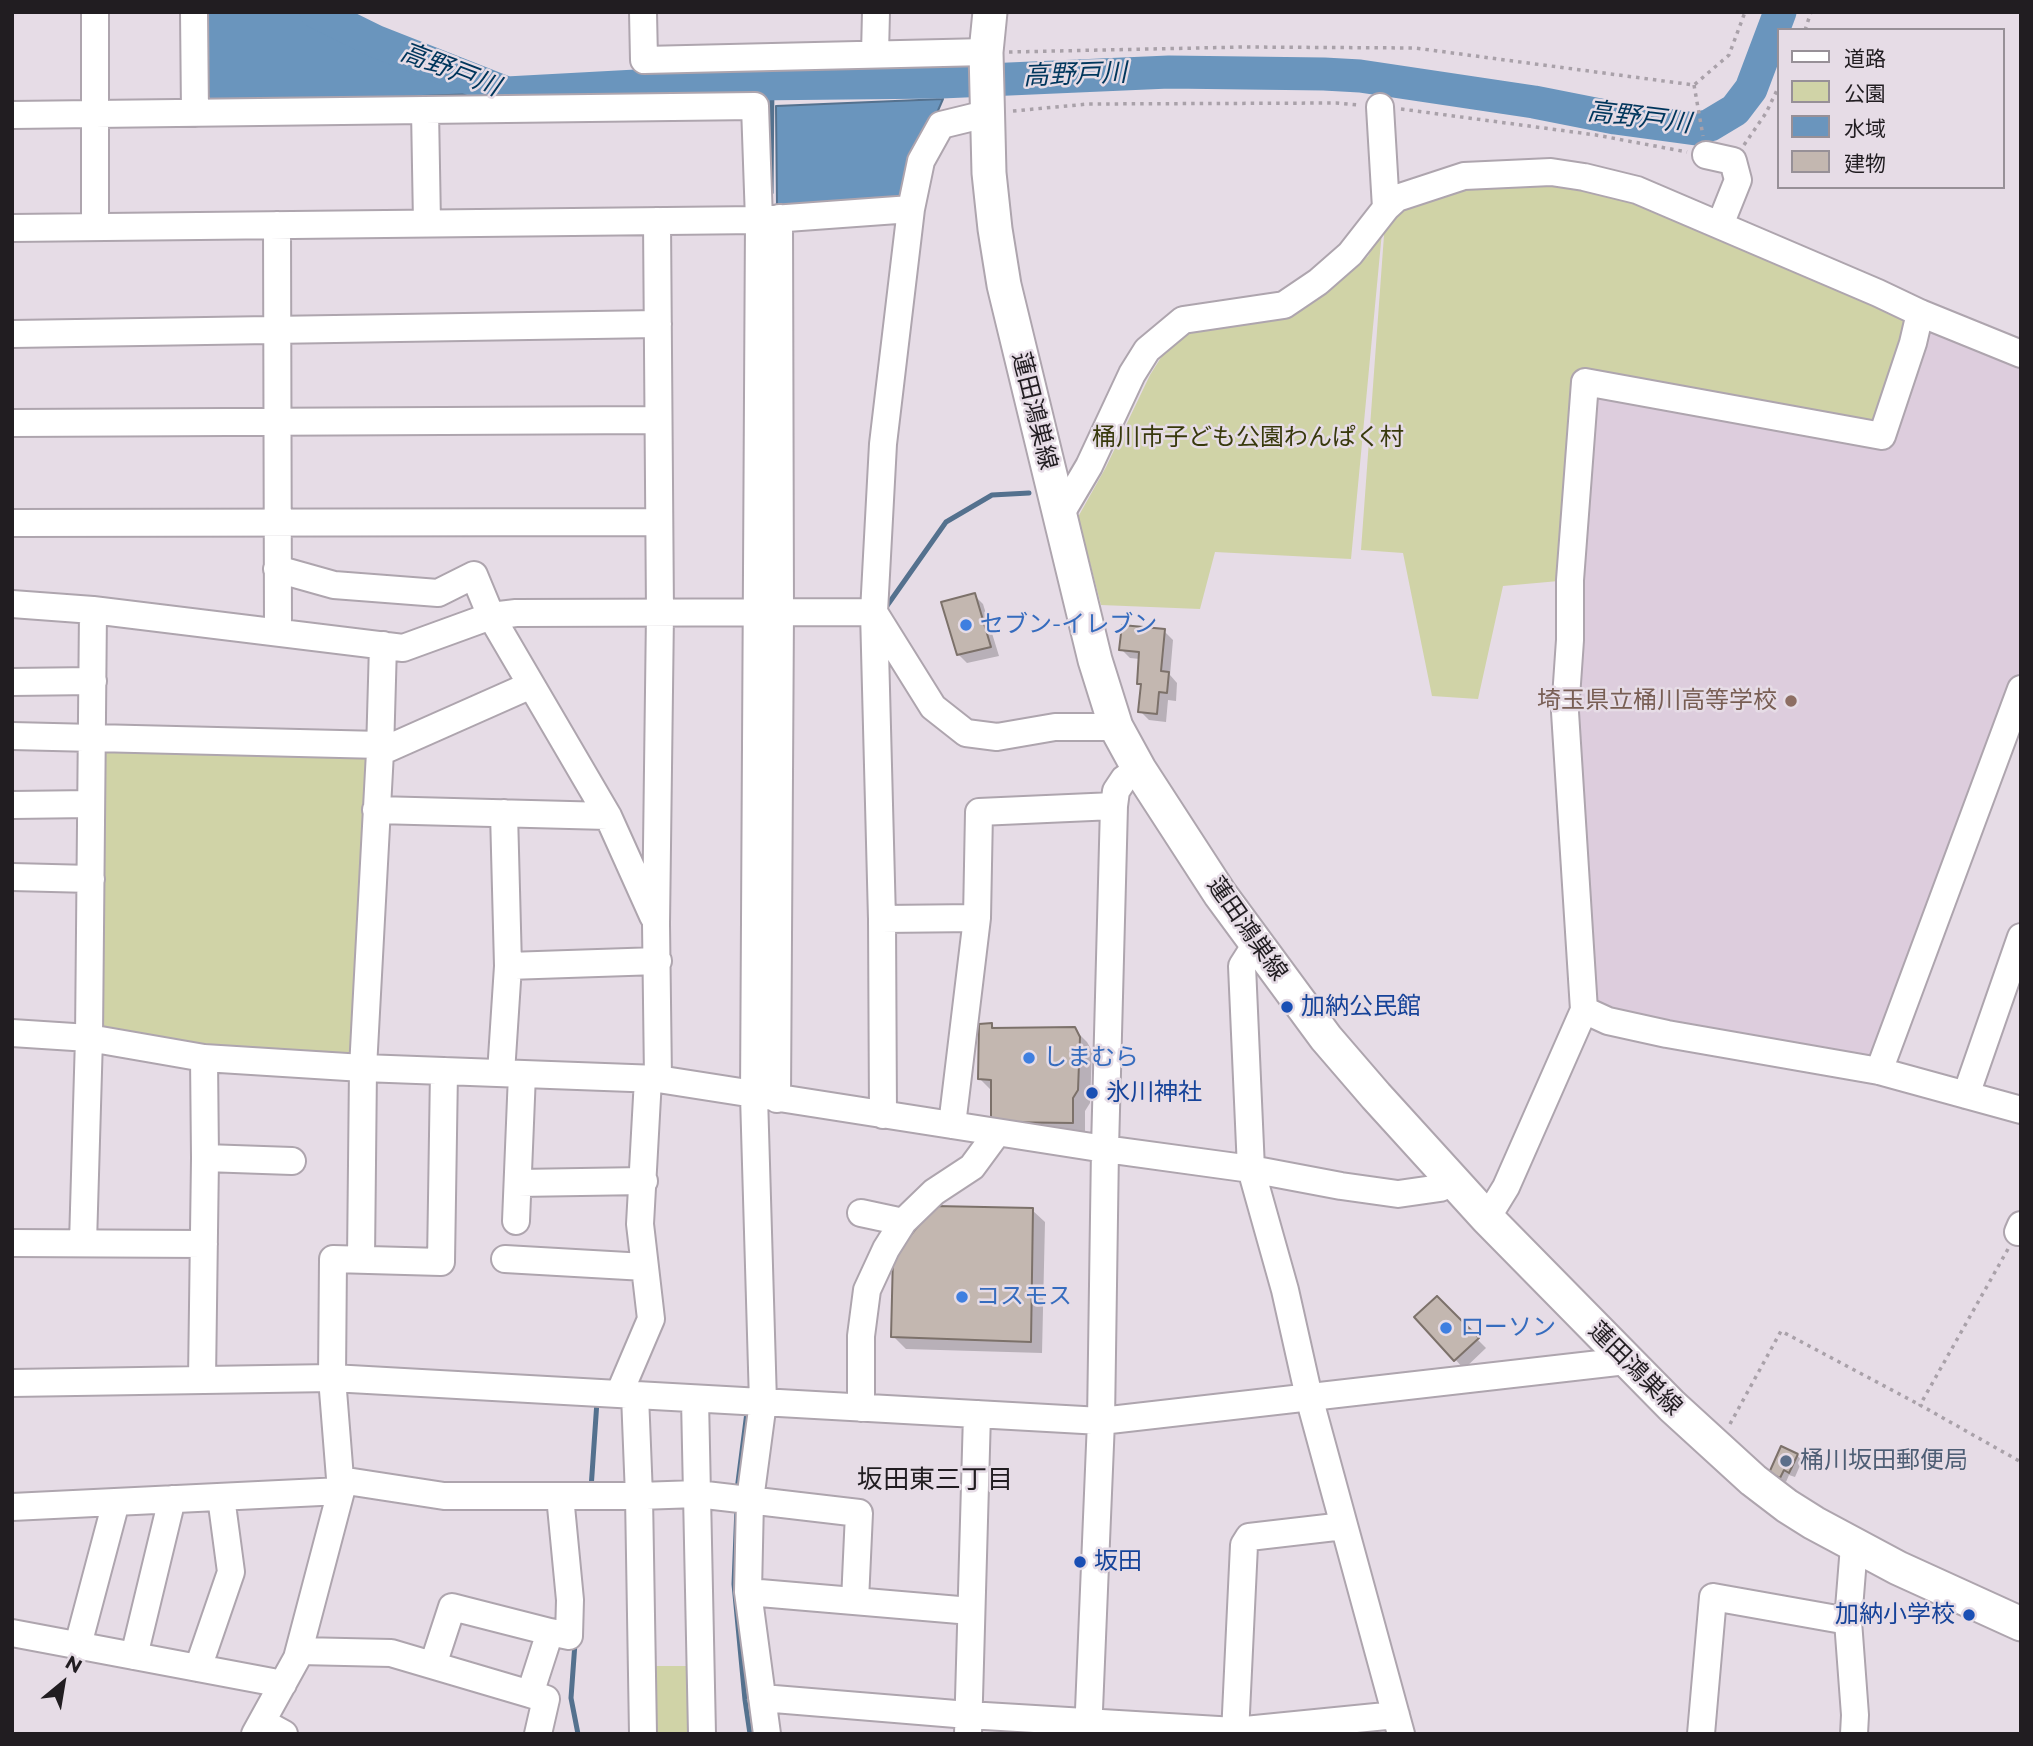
<!DOCTYPE html>
<meta charset="utf-8">
<style>
body{margin:0}
#map{position:relative;width:2033px;height:1746px;overflow:hidden;background:#e6dce6;font-family:Montserrat,"Noto Sans JP",sans-serif}
canvas{display:block}
.frame{position:absolute;inset:0;border:14px solid #211d21;pointer-events:none}
.legend{position:absolute;left:1777px;top:28px;width:228px;height:161px;box-sizing:border-box;background:#e6dce6;border:2px solid #979097;margin:0;padding:9px 12px;list-style:none;font-size:21px;color:#211d21}
.legend li{display:flex;align-items:center;gap:14px;height:35px}
.legend b{width:35px;border:2px solid #979097}
.north{position:absolute;left:28px;top:1648px;width:70px;height:70px;-webkit-text-stroke:5px #e6dce6;paint-order:stroke;rotate:30deg;font-size:19px;font-weight:700;line-height:28px;text-align:center;color:#211d21}
.north::after{content:'';display:block;margin:auto;width:24px;height:32px;background:#211d21;clip-path:polygon(50% 0,100% 100%,50% 72%,0 100%)}
</style>
<div id="map">
<canvas width="2033" height="1746"></canvas>
<div class="frame"></div>
<ul class="legend">
<li><b style="height:9px;background:#fff"></b>道路</li>
<li><b style="height:19px;background:#d0d3a7"></b>公園</li>
<li><b style="height:19px;background:#6a95bd"></b>水域</li>
<li><b style="height:19px;background:#c3b7b0"></b>建物</li>
</ul>
<div class="north">N</div>
</div>
<script>
const ctx = document.querySelector('canvas').getContext('2d');
ctx.lineJoin = 'round';
function fill(path, color) { ctx.fillStyle = color; ctx.fill(path, 'evenodd'); }
const shape = rows => new Path2D(rows.map(r => 'M' + r).join(''));
function strokePath(path, color, width, dash) { ctx.strokeStyle = color; ctx.lineWidth = width; ctx.lineCap = dash ? 'butt' : 'round'; ctx.setLineDash(dash || []); ctx.stroke(path); }
function write(font, color, halo, rows, align = 'center') {
  ctx.font = font + ' Montserrat,"Noto Sans JP",sans-serif'; ctx.lineWidth = 5; ctx.setLineDash([]); ctx.textBaseline = 'middle'; ctx.strokeStyle = halo; ctx.fillStyle = color; for (const [text, x, y, turn = 0] of rows) {
    ctx.save(); ctx.translate(x, y); ctx.rotate((+turn || 0) * Math.PI / 180); ctx.textAlign = isNaN(turn) ? turn : align; if (halo) ctx.strokeText(text, 0, 0); ctx.fillText(text, 0, 0); ctx.restore();
  }
}
const built = shape([
 [1920,313,2021,354,2021,690,1879,1071,1584,1010,1565,712,1586,382]
]);
const green = shape([
 [1605,174,1920,313,1882,436,1586,382,1570,580,1503,586,1478,699,1432,696,1403,553,1361,550,1386,208,1464,176],
 [1382,232,1351,559,1215,552,1200,609,1101,605,1078,517,1106,467,1150,375,1165,351,1201,321,1335,283,1368,256],
 [92,738,381,745,363,1068,89,1038],
 [650,1666,693,1666,695,1734,650,1734]
]);
const water = shape([
 [207,12,300,12,475,94,209,104,207,12],
 [943,99,900,198,777,206,776,106,943,99]
]);
const shadow = shape([
 [974,595,983,604,999,656,967,663,958,654],
 [1164,631,1173,640,1170,675,1177,683,1176,701,1168,700,1166,722,1149,720,1140,711,1142,687,1138,683,1140,659,1130,658,1121,649],
 [992,1025,996,1030,1074,1029,1087,1042,1092,1051,1090,1103,1085,1111,1085,1135,1005,1134,993,1092,980,1079],
 [1032,1210,1045,1222,1042,1353,906,1349,893,1336],
 [1437,1299,1486,1348,1464,1369,1417,1317],
 [1797,1455,1802,1461,1795,1477,1789,1475,1786,1482,1777,1478,1771,1473]
]);
const stream = shape([
 [771,193,772,83],
 [884,610,946,522,992,495,1029,493],
 [591,1489,597,1401],
 [737,1490,747,1412,750,1411],
 [737,1507,734,1584,745,1700,750,1734],
 [575,1643,571,1698,578,1734]
]);
const river = shape([
 [316,12,375,41,507,93,655,85,941,82,1169,72,1324,74,1360,76,1534,102,1615,118,1696,129,1710,125,1735,110,1751,89,1780,12]
]);
const building = shape([
 [975,593,991,647,957,655,941,602,975,593],
 [1122,625,1165,629,1161,671,1169,672,1167,693,1159,692,1157,714,1138,712,1141,684,1137,684,1139,652,1119,650,1122,625],
 [992,1023,992,1028,1075,1027,1080,1037,1078,1090,1073,1098,1073,1123,991,1122,991,1080,978,1079,979,1024,992,1023],
 [935,1206,1033,1208,1031,1342,891,1337,893,1256,935,1206],
 [1437,1296,1479,1338,1454,1361,1414,1317,1437,1296],
 [1781,1446,1798,1454,1789,1473,1784,1470,1780,1478,1769,1473,1781,1446]
]);
const path = shape([
 [1805,30,1811,12],
 [1009,52,1244,47,1415,48,1694,85,1729,55,1745,12],
 [1694,85,1703,136],
 [1401,109,1596,135,1687,152],
 [1013,111,1088,104,1336,103,1358,105],
 [1744,145,1766,113,1779,86],
 [2008,1249,1920,1405,2021,1462],
 [1730,1424,1781,1331,1920,1405]
]);
const minor = shape([
 [95,12,95,226],
 [194,12,195,113],
 [643,12,644,60,986,52],
 [875,54,876,12],
 [1380,107,1386,208],
 [425,110,427,223],
 [12,115,755,106,759,220,754,1096,763,1402,750,1500,748,1592,767,1734],
 [1706,155,1733,161,1738,180,1720,225],
 [657,221,660,613,656,924,658,1079],
 [277,225,278,631],
 [12,228,759,220,911,209],
 [12,334,658,324],
 [12,423,658,420],
 [1060,515,1089,466,1132,374,1147,350,1183,320,1284,305,1318,282,1350,254,1386,208,1397,198,1464,176,1551,172,1584,177,1637,190,1878,293,1920,313,2021,354],
 [12,523,659,522],
 [277,569,334,585,438,593,474,575,491,616,608,816,653,916],
 [12,604,93,610,403,648,491,616,516,613,874,612],
 [875,614,933,707,966,733,997,737,1055,727,1116,727],
 [12,682,93,681],
 [12,736,381,745],
 [380,752,531,685],
 [12,805,91,804],
 [376,810,608,816],
 [12,877,91,879],
 [882,919,977,918],
 [1256,944,1242,966,1251,1169,1285,1290,1309,1397,1401,1734],
 [508,966,658,961],
 [1584,1010,1608,1021,1667,1034,1879,1071,2021,1110],
 [12,1033,89,1038,204,1058,363,1068,658,1079,1105,1149,1251,1169,1341,1186,1398,1194,1440,1188,1454,1182],
 [1879,1071,2021,689],
 [501,1073,508,966,504,813],
 [1966,1095,2021,937],
 [777,1099,780,612,779,218],
 [883,1115,882,919,874,612,883,444,911,209,921,161,941,125,986,114],
 [952,1125,977,918,979,812,1114,806],
 [205,1158,292,1161],
 [518,1183,644,1181],
 [861,1213,903,1222],
 [1487,1218,1506,1187,1584,1010,1565,712,1570,640,1570,580,1585,382,1882,436,1913,343,1920,313],
 [516,1221,522,1074],
 [2018,1232,2021,1225],
 [12,1243,204,1244],
 [83,1243,89,1038,93,610],
 [361,1259,363,1068,380,752,383,645],
 [505,1259,645,1267],
 [202,1380,205,1158,204,1058],
 [12,1383,332,1378,1101,1421,1626,1361],
 [619,1394,651,1319,640,1224,648,1079],
 [635,1395,639,1496,643,1734],
 [695,1399,702,1734],
 [861,1408,861,1336,867,1290,886,1249,903,1222,934,1192,972,1167,997,1133],
 [340,1480,444,1496,639,1496,697,1494,859,1513,855,1601],
 [12,1507,341,1491],
 [748,1592,971,1611],
 [550,1632,569,1636,570,1600,560,1496],
 [12,1633,283,1684],
 [78,1645,116,1502],
 [299,1651,391,1653,530,1694,550,1632,452,1607,433,1665],
 [134,1656,172,1499],
 [198,1668,231,1572,221,1497],
 [530,1694,546,1699,538,1734],
 [762,1698,968,1715,1235,1731,1396,1715],
 [262,1722,284,1734],
 [255,1734,297,1658,341,1491,332,1378,333,1259,441,1262,444,1071],
 [968,1734,977,1414],
 [1088,1734,1101,1421,1105,1149,1114,806,1116,791,1124,779,1139,769],
 [1235,1734,1244,1545,1249,1537,1344,1526],
 [1701,1734,1713,1597,1848,1621],
 [1854,1734,1855,1715,1848,1621,1854,1546]
]);
const major = shape([
 [990,12,986,52,989,173,995,229,1004,285,1095,660,1116,727,1139,769,1220,894,1326,1038,1376,1096,1487,1218,1672,1406,1753,1480,1787,1506,1814,1523,1898,1568,2021,1624]
]);
const markers = [
 [966,625,7,"#3f7fe0"],
 [1791,701,7,"#8d6e63"],
 [1287,1007,7,"#1a4fb4"],
 [1029,1058,7,"#3f7fe0"],
 [1092,1093,7,"#1a4fb4"],
 [962,1297,7,"#3f7fe0"],
 [1446,1328,7,"#3f7fe0"],
 [1786,1461,7,"#5c6f8a"],
 [1080,1562,7,"#1a4fb4"],
 [1969,1615,7,"#1a4fb4"]
];
const streetNames = [
 ["蓮田鴻巣線",1034,411,76],
 ["蓮田鴻巣線",1247,929,55],
 ["蓮田鴻巣線",1635,1369,45]
];
const parkNames = [
 ["桶川市子ども公園わんぱく村",1248,438]
];
const shopNames = [
 ["セブン-イレブン",980,625],
 ["しまむら",1043,1058],
 ["コスモス",976,1297],
 ["ローソン",1460,1328]
];
const educationNames = [
 ["埼玉県立桶川高等学校",1777,701]
];
const transitNames = [
 ["加納公民館",1301,1007],
 ["氷川神社",1106,1093],
 ["坂田",1094,1562],
 ["加納小学校",1955,1615,"right"]
];
const serviceNames = [
 ["桶川坂田郵便局",1800,1461]
];
const waterNames = [
 ["高野戸川",450,70,21],
 ["高野戸川",1075,75,-2],
 ["高野戸川",1639,118,7]
];
const neighbourhoodNames = [
 ["坂田東三丁目",935,1480]
];
fill(built, '#ddcddd');
fill(green, '#d0d3a7');
fill(water, '#6a95bd');
strokePath(water, '#54718e', 2);
fill(shadow, '#0003');
strokePath(stream, '#54718e', 5);
strokePath(river, '#6a95bd', 33);
fill(building, '#c3b7b0');
strokePath(building, '#7c716a', 2);
strokePath(minor, '#aea5ae', 30);
strokePath(major, '#aea5ae', 37);
strokePath(path, '#a9a1a9', 3.5, [3.5, 5]);
strokePath(minor, '#fff', 26);
strokePath(major, '#fff', 33);
for (const [x, y, r, color] of markers) { const dot = new Path2D(); dot.arc(x, y, r, 0, 2 * Math.PI); ctx.fillStyle = color; ctx.fill(dot); strokePath(dot, '#e6dce6', 2.5); }
write('24px', '#211d21', '#e6dce6', streetNames);
write('24px', '#38390c', '#e6dce6', parkNames);
write('24px', '#366cbe', '#e6dce6', shopNames, 'left');
write('24px', '#785e54', '#e6dce6', educationNames, 'right');
write('24px', '#164399', '#e6dce6', transitNames, 'left');
write('24px', '#4e5e75', '#e6dce6', serviceNames, 'left');
write('italic 26px', '#00365c', '#e6dce6', waterNames);
write('26px', '#211d21', '#e6dce6', neighbourhoodNames);
</script>
